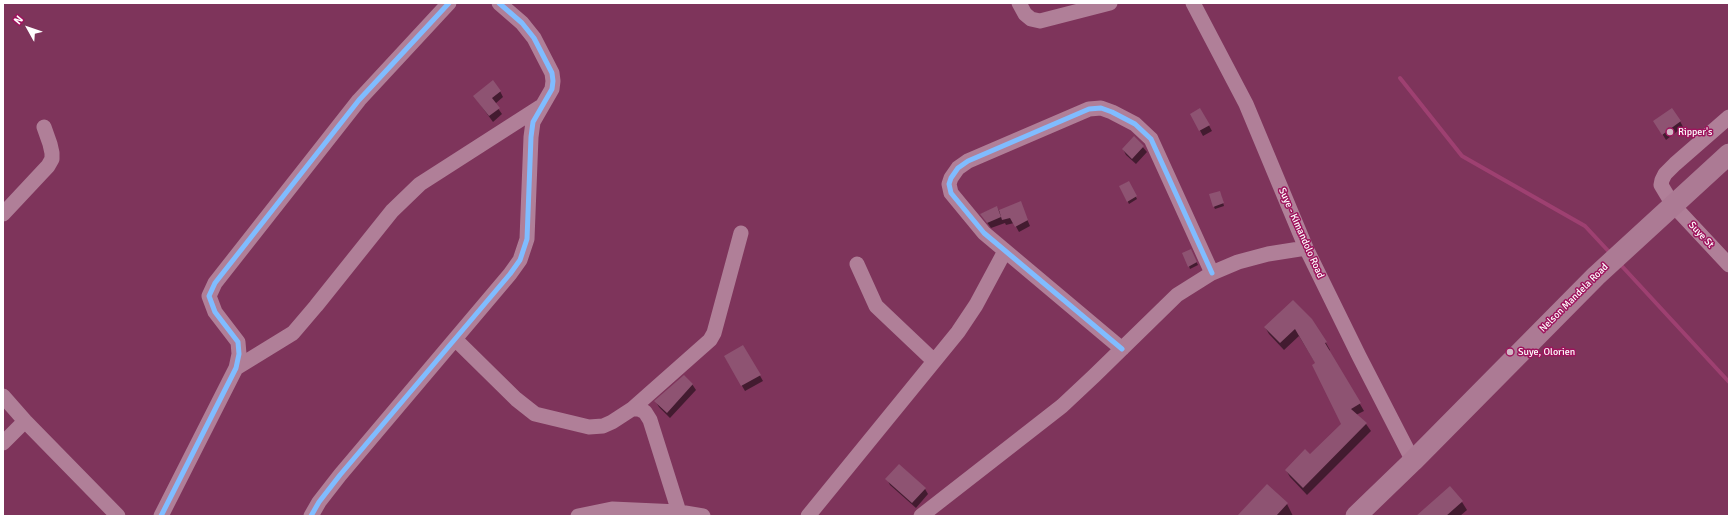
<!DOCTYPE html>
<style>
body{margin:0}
#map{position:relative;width:1732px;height:519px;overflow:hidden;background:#7e345b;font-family:Signika,sans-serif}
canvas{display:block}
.frame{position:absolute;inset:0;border:4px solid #fff;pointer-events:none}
.north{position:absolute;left:8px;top:8px;width:40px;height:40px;-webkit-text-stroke:3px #9e145d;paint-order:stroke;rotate:310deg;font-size:11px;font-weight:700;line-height:16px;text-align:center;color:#fff}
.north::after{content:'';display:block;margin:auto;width:14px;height:18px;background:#fff;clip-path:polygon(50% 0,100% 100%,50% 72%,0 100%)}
</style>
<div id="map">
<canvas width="1732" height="519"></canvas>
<div class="frame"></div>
<div class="north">N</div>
</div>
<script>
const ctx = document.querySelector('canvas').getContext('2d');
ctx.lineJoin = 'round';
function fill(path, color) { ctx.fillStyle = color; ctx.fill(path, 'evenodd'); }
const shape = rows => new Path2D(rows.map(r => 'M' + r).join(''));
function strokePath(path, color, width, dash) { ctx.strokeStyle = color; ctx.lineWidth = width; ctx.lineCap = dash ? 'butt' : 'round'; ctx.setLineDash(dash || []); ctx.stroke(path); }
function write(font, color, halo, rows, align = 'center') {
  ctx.font = font + ' Signika,sans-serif'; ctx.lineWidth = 3; ctx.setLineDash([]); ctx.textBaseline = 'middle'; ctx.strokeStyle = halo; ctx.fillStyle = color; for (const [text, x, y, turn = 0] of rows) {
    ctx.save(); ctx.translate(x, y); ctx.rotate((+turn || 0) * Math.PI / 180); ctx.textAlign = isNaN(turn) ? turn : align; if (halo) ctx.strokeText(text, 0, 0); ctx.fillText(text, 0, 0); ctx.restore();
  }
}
const shadow = shape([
 [500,91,503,97,495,104,502,114,493,122,474,96],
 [1200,109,1212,131,1203,136,1191,114],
 [1680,121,1683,127,1666,140,1658,127],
 [1134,137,1147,152,1136,164,1126,155,1123,149],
 [1128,182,1137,199,1129,204,1120,186],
 [1221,195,1224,206,1215,209,1214,207],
 [1020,203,1030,226,1019,232,1014,223,1006,225,1005,223,991,228,981,214,997,207,999,211],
 [1192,253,1198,265,1190,269,1189,266],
 [1311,319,1326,343,1330,350,1329,351,1364,411,1356,415,1366,424,1371,431,1307,495,1290,477,1286,470,1310,455,1343,424,1316,364,1299,336,1284,350,1269,334,1265,327],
 [743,346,763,381,745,391,725,357],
 [692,384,696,390,670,418,659,407,656,402],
 [887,479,925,489,928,494,916,508,890,485],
 [1462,502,1467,510,1460,516,1418,516],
 [1287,504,1293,516,1238,516]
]);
const stream = shape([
 [1400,78,1462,156,1585,226,1612,255],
 [1619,263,1729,382]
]);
const building = shape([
 [493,80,501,91,492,98,500,108,489,116,473,96],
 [1200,108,1210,125,1199,131,1190,114],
 [1672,108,1681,121,1662,135,1653,121],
 [1134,136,1144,146,1132,159,1122,149],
 [1129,181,1137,196,1127,202,1119,186],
 [1220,191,1224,203,1213,207,1209,194],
 [1021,201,1028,220,1015,227,1010,218,1002,220,999,210],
 [997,206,1001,217,987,223,980,214],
 [1191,249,1197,262,1188,267,1182,253],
 [1293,300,1312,319,1327,342,1325,343,1361,403,1351,409,1367,423,1303,488,1285,470,1305,449,1310,454,1341,424,1312,365,1315,363,1295,329,1280,343,1264,327],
 [743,345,761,375,741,386,724,356],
 [684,375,693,384,667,413,654,401],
 [899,464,926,488,912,503,885,479],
 [1267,484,1288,503,1276,516,1237,516],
 [1450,486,1463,501,1446,516,1416,516]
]);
const minor = shape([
 [1019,3,1025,14,1031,19,1040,21,1110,3],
 [1193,3,1246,104,1306,248,1359,356,1413,461],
 [1729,117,1675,164,1665,174,1662,180,1661,185,1673,205,1729,265],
 [3,214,48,166,52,159,52,153,50,144,44,127],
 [857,264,876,306,934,361],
 [455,339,516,399,535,414,589,427,603,426,612,422,632,409,639,409,645,412,650,420,679,512],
 [1122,349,984,233,951,193,949,184,951,178,958,168,968,161,1089,109,1101,108,1112,112,1135,124,1151,139,1212,273],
 [236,368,293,333,316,306,392,211,420,184,540,107],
 [3,396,25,421,118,516],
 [632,409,710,340,714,333,741,233],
 [3,443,25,421],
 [161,516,236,368,239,354,238,342,215,312,209,296,215,283,359,100,449,3],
 [311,516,319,502,340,475,510,274,520,260,527,239,531,137,533,122,552,89,553,81,552,73,534,38,522,23,499,3],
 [578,516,612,509,679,512,703,516],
 [808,516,958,332,976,305,1005,251],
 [921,516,1062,406,1094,376,1177,295,1212,273,1238,262,1268,254,1306,248]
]);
const secondary = shape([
 [1356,516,1413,461,1596,276,1729,154]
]);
const cycleway = shape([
 [1122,349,984,233,951,193,949,184,951,178,958,168,968,161,1089,109,1101,108,1112,112,1135,124,1151,139,1212,273],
 [161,516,236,368,239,354,238,342,215,312,209,296,215,283,359,100,449,3],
 [311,516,319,502,340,475,510,274,520,260,527,239,531,137,533,122,552,89,553,81,552,73,534,38,522,23,499,3]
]);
const markers = [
 [1670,132,4,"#d2b8c6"],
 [1510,352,4,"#d2b8c6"]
];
const poiNames = [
 ["Ripper's",1678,132],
 ["Suye, Olorien",1518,352]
];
const streetNames = [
 ["Suye - Kimandolo Road",1301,233,66],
 ["Suye St",1701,235,47],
 ["Nelson Mandela Road",1574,298,-45]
];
fill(shadow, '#0007');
strokePath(stream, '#9e4071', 4);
fill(building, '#8e5372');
strokePath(minor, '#b07f98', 15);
strokePath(secondary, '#ac7a94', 21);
strokePath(cycleway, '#80bcff', 5);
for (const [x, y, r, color] of markers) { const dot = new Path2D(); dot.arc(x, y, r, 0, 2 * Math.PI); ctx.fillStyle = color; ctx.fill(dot); strokePath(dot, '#9e145d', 1.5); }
write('10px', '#fff', '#9e145d', poiNames, 'left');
write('10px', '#fff', '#9e145d', streetNames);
</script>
